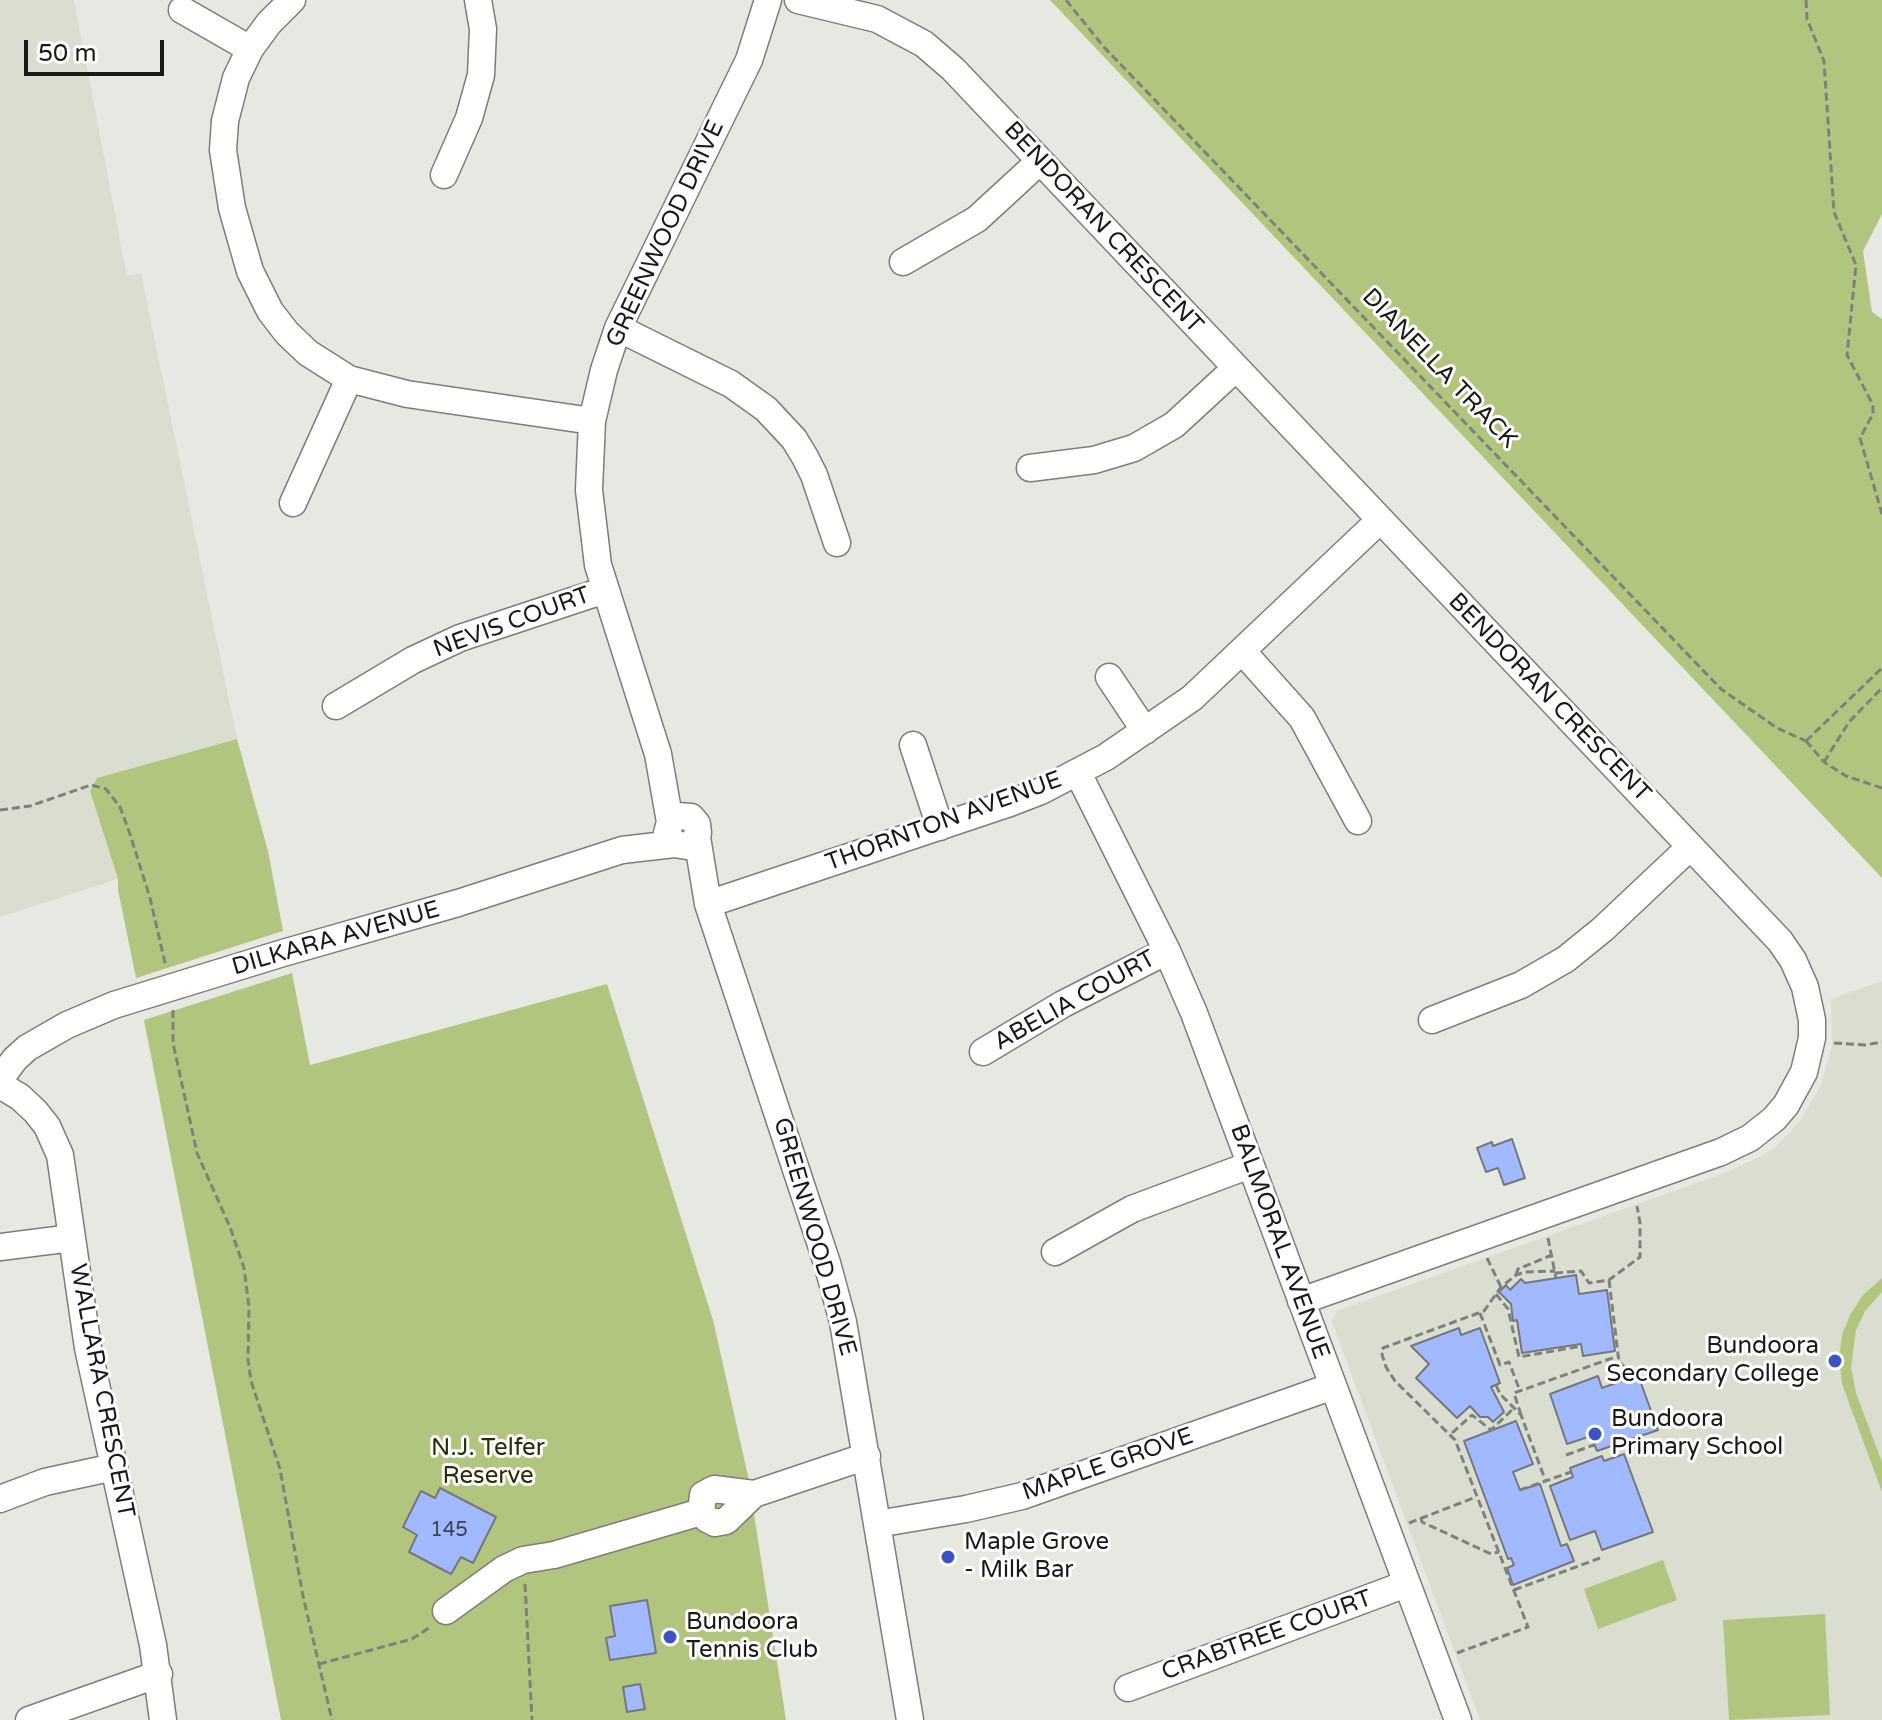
<!DOCTYPE html>
<style>
body{margin:0}
#map{position:relative;width:1882px;height:1720px;overflow:hidden;background:#e6e9e2;font-family:"Varela Round",sans-serif}
canvas{display:block}
.scale{position:absolute;left:24px;top:40px;width:140px;height:36px;box-sizing:border-box;border:4px solid #191a17;border-top:0;padding-left:10px;font-size:24px;line-height:28px;white-space:nowrap;color:#191a17;-webkit-text-stroke:6px #fff;paint-order:stroke}
</style>
<div id="map">
<canvas width="1882" height="1720"></canvas>
<div class="scale">50 m</div>
</div>
<script>
const ctx = document.querySelector('canvas').getContext('2d');
ctx.lineJoin = 'round';
function fill(path, color) { ctx.fillStyle = color; ctx.fill(path, 'evenodd'); }
const shape = rows => new Path2D(rows.map(r => 'M' + r).join(''));
function strokePath(path, color, width, dash) { ctx.strokeStyle = color; ctx.lineWidth = width; ctx.lineCap = dash ? 'butt' : 'round'; ctx.setLineDash(dash || []); ctx.stroke(path); }
function write(font, color, halo, rows, align = 'center') {
  ctx.font = font + ' "Varela Round",sans-serif'; ctx.lineWidth = 6; ctx.setLineDash([]); ctx.textBaseline = 'middle'; ctx.strokeStyle = halo; ctx.fillStyle = color; for (const [text, x, y, turn = 0] of rows) {
    ctx.save(); ctx.translate(x, y); ctx.rotate((+turn || 0) * Math.PI / 180); ctx.textAlign = isNaN(turn) ? turn : align; if (halo) ctx.strokeText(text, 0, 0); ctx.fillText(text, 0, 0); ctx.restore();
  }
}
const built = shape([
 [0,0,74,0,127,276,141,273,237,739,97,778,90,791,118,879,0,917],
 [1882,981,1882,1720,1480,1720,1332,1322,1336,1311,1719,1175,1764,1155,1775,1147,1801,1120,1821,1085,1832,1045,1831,999]
]);
const green = shape([
 [1050,0,1882,0,1882,214,1863,251,1872,312,1882,319,1882,878],
 [237,739,268,851,283,931,136,978,118,890,118,879,90,791,97,778],
 [292,973,310,1065,607,984,713,1320,748,1476,786,1720,281,1720,144,1020],
 [1882,1278,1882,1292,1865,1311,1856,1330,1851,1367,1856,1393,1882,1462,1882,1492,1842,1384,1839,1358,1842,1335,1850,1315,1862,1296],
 [1663,1560,1677,1600,1598,1629,1584,1589],
 [1825,1614,1830,1715,1729,1720,1723,1620]
]);
const building = shape([
 [1512,1139,1525,1178,1504,1185,1498,1168,1486,1172,1477,1148,1492,1142,1493,1146,1512,1139],
 [1576,1275,1579,1294,1607,1290,1615,1351,1583,1356,1581,1344,1522,1353,1517,1320,1513,1321,1511,1304,1499,1292,1506,1285,1510,1290,1521,1279,1525,1283,1576,1275],
 [1459,1328,1461,1335,1480,1328,1500,1383,1491,1387,1504,1412,1493,1422,1488,1417,1480,1417,1470,1406,1457,1418,1416,1378,1429,1364,1411,1346,1459,1328],
 [1638,1375,1658,1430,1597,1451,1591,1436,1567,1444,1550,1394,1598,1376,1602,1388,1638,1375],
 [1516,1421,1533,1464,1513,1472,1520,1490,1540,1484,1561,1546,1567,1544,1574,1561,1513,1585,1507,1568,1514,1565,1511,1558,1508,1559,1464,1441,1516,1421],
 [1624,1454,1653,1532,1602,1550,1595,1531,1570,1540,1550,1486,1573,1477,1570,1468,1602,1456,1604,1461,1624,1454],
 [440,1488,496,1517,473,1563,461,1557,451,1574,409,1552,417,1535,403,1527,421,1491,435,1498,440,1488],
 [647,1600,656,1653,610,1660,606,1638,615,1636,610,1606,647,1600],
 [640,1684,645,1709,627,1712,623,1687,640,1684]
]);
const path = shape([
 [1066,0,1103,46,1721,689,1777,728,1806,741],
 [1806,0,1807,19,1824,61,1834,212,1856,265,1847,355,1873,405,1873,414,1860,438,1882,514],
 [1806,741,1882,668],
 [1806,741,1824,762,1846,776,1882,788],
 [1824,762,1849,722,1882,688],
 [0,810,30,806,91,785,106,789,120,807,130,834,150,898,166,967],
 [173,1010,173,1043,197,1153,230,1227,244,1268,249,1307,248,1359,251,1381,280,1469,303,1596,332,1720],
 [1834,1043,1865,1045,1882,1042],
 [1548,1238,1556,1278],
 [1487,1258,1501,1287],
 [1555,1273,1581,1271,1589,1283,1609,1280,1640,1257,1640,1223,1637,1206],
 [1516,1275,1518,1269,1552,1255],
 [1609,1280,1619,1362,1635,1376],
 [1496,1294,1508,1309,1519,1357,1582,1346],
 [1480,1313,1500,1365,1509,1362,1520,1391],
 [1496,1385,1500,1394,1521,1415,1546,1482],
 [1521,1415,1514,1393,1618,1356],
 [1452,1433,1472,1415,1491,1430,1514,1408],
 [1566,1455,1594,1445],
 [1520,1490,1571,1472],
 [1421,1518,1422,1522,1491,1554,1499,1552],
 [1409,1523,1476,1497],
 [525,1584,532,1720],
 [1514,1590,1600,1558],
 [1457,1653,1528,1627,1455,1440,1395,1381,1386,1367,1381,1351,1383,1348,1484,1311,1501,1287,1516,1275,1525,1272,1555,1271],
 [319,1664,412,1639,432,1626]
]);
const minor = shape([
 [292,0,269,23,250,49,236,78,225,121,223,150,232,208,250,271,270,311,287,333,308,353,349,379,407,394,592,421],
 [798,0,877,19,924,44,953,69,1780,941,1793,960,1805,987,1812,1020,1812,1038,1804,1072,1786,1105,1774,1119,1750,1138,1721,1152,1301,1301],
 [182,10,250,49],
 [444,175,469,118,481,75,483,29,478,0],
 [903,262,977,219,1040,161],
 [618,328,731,384,766,409,794,439,805,457,814,475,837,543],
 [1030,468,1094,460,1134,448,1174,425,1236,368],
 [293,503,349,379],
 [1243,652,1302,718,1358,821],
 [1109,677,1145,731],
 [336,706,413,660,460,638,605,590],
 [913,745,940,827],
 [1078,773,1167,951,1194,1013,1458,1720],
 [670,822,658,754,598,565,589,490,592,421,604,370,618,328,749,60,768,0],
 [697,837,708,904,827,1263,843,1322,910,1720],
 [708,904,1010,803,1041,791,1106,757,1192,698,1380,520],
 [1432,1020,1521,985,1566,959,1603,929,1690,847],
 [983,1052,1063,1004,1167,951],
 [0,1079,15,1059,27,1048,67,1025,114,1005,283,953,458,903,622,850,674,844,687,846,694,841,698,833,697,824,691,817,677,816,670,822,667,833,674,844],
 [0,1085,20,1097,35,1111,47,1126,60,1155,88,1348,153,1645,163,1720],
 [0,1247,72,1238],
 [1055,1252,1132,1209,1250,1165],
 [754,1494,714,1489,703,1495,701,1512,707,1519,715,1523,726,1521,754,1494,867,1456],
 [0,1499,45,1482,114,1467],
 [877,1524,966,1509,1022,1496,1333,1386],
 [446,1611,504,1569,523,1560,554,1555,701,1512],
 [1128,1688,1406,1584],
 [29,1720,159,1674]
]);
const markers = [
 [1835,1361,8,"#3b53c6"],
 [1595,1434,8,"#3b53c6"],
 [948,1557,8,"#3b53c6"],
 [670,1637,8,"#3b53c6"]
];
const numberNames = [
 ["145",449,1531]
];
const streetNames = [
 ["BENDORAN CRESCENT",1103,228,47],
 ["GREENWOOD DRIVE",666,234,-65],
 ["DIANELLA TRACK",1439,369,46],
 ["NEVIS COURT",512,623,-20],
 ["BENDORAN CRESCENT",1549,698,46],
 ["THORNTON AVENUE",944,822,-20],
 ["DILKARA AVENUE",336,939,-16],
 ["ABELIA COURT",1075,1001,-29],
 ["GREENWOOD DRIVE",814,1237,74],
 ["BALMORAL AVENUE",1279,1242,70],
 ["WALLARA CRESCENT",101,1391,79],
 ["MAPLE GROVE",1108,1465,-19],
 ["CRABTREE COURT",1267,1636,-20]
];
const poiNames = [
 ["Bundoora",1819,1347,"right"],
 ["Secondary College",1819,1375,"right"],
 ["Bundoora",1611,1420],
 ["Primary School",1611,1448],
 ["Maple Grove",964,1543],
 ["- Milk Bar",964,1571],
 ["Bundoora",686,1623],
 ["Tennis Club",686,1651]
];
const parkNames = [
 ["N.J. Telfer",488,1449],
 ["Reserve",488,1477]
];
fill(built, '#daded0');
fill(green, '#b1c57e');
fill(building, '#a1b9ff');
strokePath(building, '#75777d', 2);
strokePath(minor, '#7c7e78', 29);
strokePath(path, '#7f817c', 3, [8, 4]);
strokePath(minor, '#fff', 26);
for (const [x, y, r, color] of markers) { const dot = new Path2D(); dot.arc(x, y, r, 0, 2 * Math.PI); ctx.fillStyle = color; ctx.fill(dot); strokePath(dot, '#fff', 3); }
write('20px', '#3b4251', null, numberNames);
write('24px', '#191a17', '#fff', streetNames);
write('24px', '#191a17', '#fff', poiNames, 'left');
write('24px', '#252e04', '#fff', parkNames);
</script>
